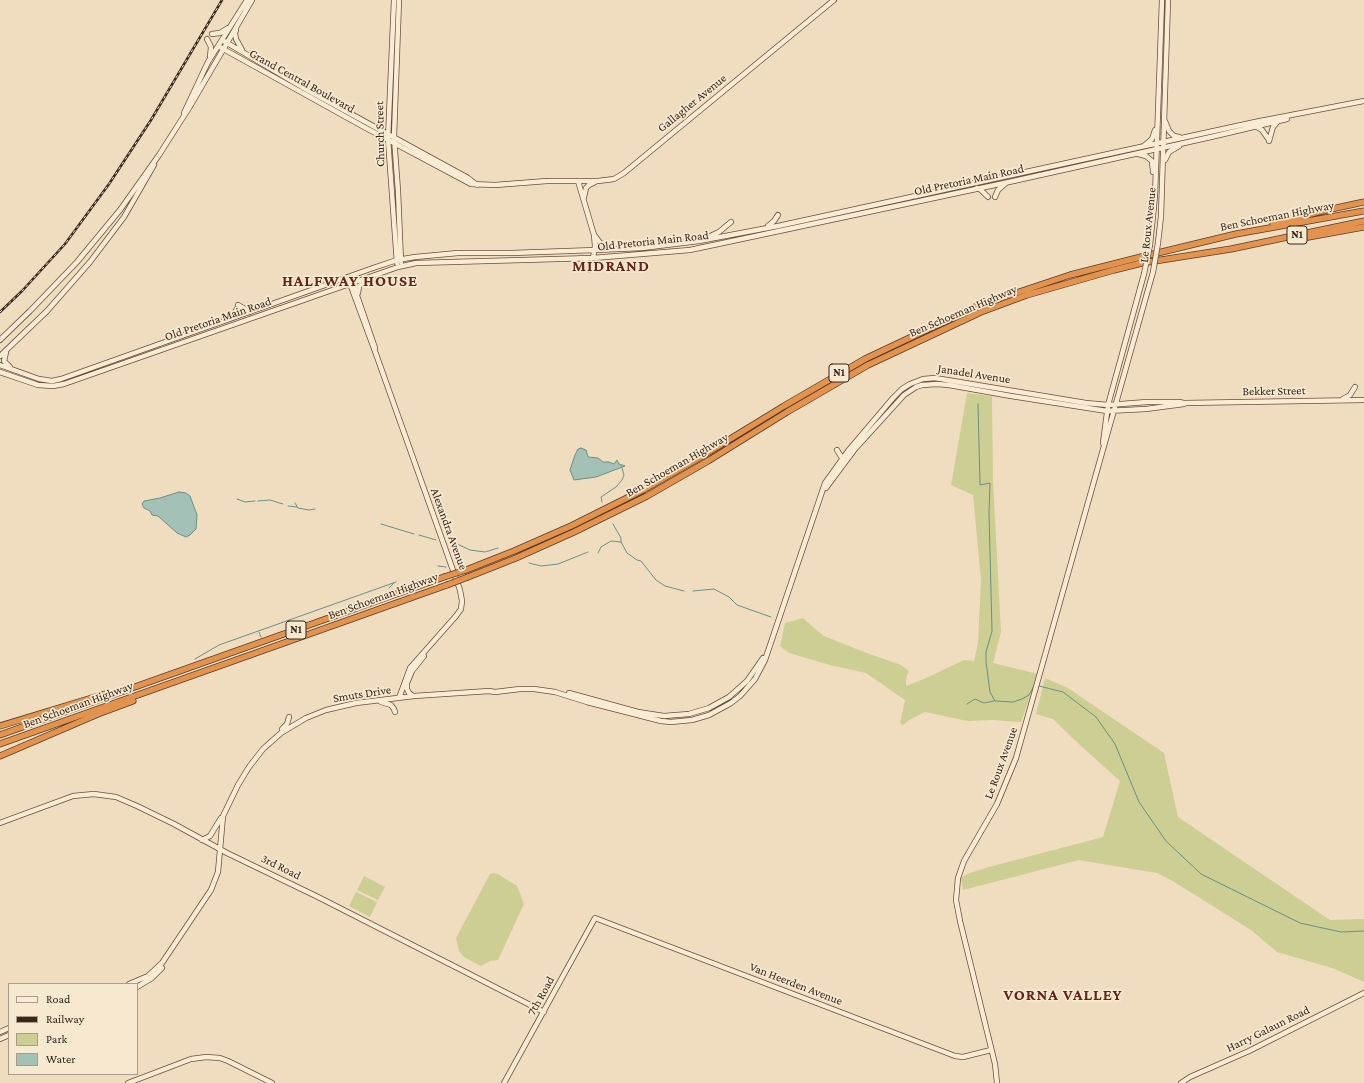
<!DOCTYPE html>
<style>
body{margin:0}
#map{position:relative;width:1364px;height:1083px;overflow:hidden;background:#f0ddc0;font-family:"Crimson Pro",serif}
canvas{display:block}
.legend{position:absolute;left:8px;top:983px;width:130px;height:92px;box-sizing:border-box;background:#f7e8d0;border:1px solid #ab9b88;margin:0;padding:5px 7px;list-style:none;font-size:12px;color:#38271c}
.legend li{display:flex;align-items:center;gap:8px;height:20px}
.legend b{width:20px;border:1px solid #ab9b88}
</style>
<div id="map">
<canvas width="1364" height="1083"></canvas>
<ul class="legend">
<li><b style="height:5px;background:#faebd4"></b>Road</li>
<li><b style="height:5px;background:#38271c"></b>Railway</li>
<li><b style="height:11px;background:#cdce94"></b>Park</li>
<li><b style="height:11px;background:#a3c1b6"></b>Water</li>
</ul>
</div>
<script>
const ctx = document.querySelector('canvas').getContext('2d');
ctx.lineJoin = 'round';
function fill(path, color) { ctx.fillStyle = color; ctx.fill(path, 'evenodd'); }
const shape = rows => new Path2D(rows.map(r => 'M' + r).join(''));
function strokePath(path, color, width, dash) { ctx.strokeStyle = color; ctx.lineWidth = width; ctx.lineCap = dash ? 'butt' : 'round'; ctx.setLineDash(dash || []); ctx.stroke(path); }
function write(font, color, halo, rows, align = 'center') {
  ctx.font = font + ' "Crimson Pro",serif'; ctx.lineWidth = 3.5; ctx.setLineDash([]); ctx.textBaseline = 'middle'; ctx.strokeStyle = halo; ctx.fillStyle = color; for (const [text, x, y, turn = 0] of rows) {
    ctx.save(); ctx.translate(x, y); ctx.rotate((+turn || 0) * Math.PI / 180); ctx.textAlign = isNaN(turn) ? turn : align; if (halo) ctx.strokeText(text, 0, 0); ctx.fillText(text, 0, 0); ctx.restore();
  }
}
const green = shape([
 [967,393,992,396,993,481,1001,632,993,663,1038,674,1021,722,992,720,967,721,925,712,909,720,903,725,900,723,905,700,866,673,830,665,789,653,780,646,785,623,803,618,814,628,824,636,864,652,901,665,909,671,906,678,906,686,924,679,964,660,974,661,978,643,981,580,973,495,951,485],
 [1045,678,1068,688,1164,753,1178,817,1330,920,1364,919,1364,982,1335,969,1277,952,1251,930,1171,880,1157,873,1079,860,963,890,961,878,967,874,989,867,1103,837,1120,781,1081,746,1053,719,1036,714],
 [494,873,498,874,517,886,524,904,498,960,490,961,481,966,464,957,459,951,456,938,490,874],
 [364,876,385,887,378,900,357,890],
 [356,892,377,902,370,917,349,906]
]);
const water = shape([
 [581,448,586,450,588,457,598,458,603,462,609,462,614,464,617,460,619,464,625,466,596,477,574,480,570,470,575,455,578,449,581,448],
 [179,492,186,493,190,496,197,515,196,529,190,535,186,537,177,533,158,516,152,515,150,511,144,508,142,504,144,501,160,498,179,492]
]);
const stream = shape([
 [978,404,980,485,990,483,989,513,992,631,986,652,986,662,990,692,995,701,1013,702,1022,699,1029,695,1034,686],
 [237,499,245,502,255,501],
 [258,501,270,500,283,504],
 [602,502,601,497,616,487,622,480,624,475,622,468],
 [295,503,298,508,309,510,315,509],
 [288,506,297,507],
 [381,524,414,534],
 [613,524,621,538,621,542],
 [419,535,436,540],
 [455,543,470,550,485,552,498,548],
 [598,553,601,547,611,541,621,542,627,553,637,560,641,561,656,580,665,586,684,591],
 [529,563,541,566,558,564,588,552],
 [438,566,446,567],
 [389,588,394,583],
 [693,591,714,589,729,597,737,605,771,617],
 [259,632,261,637],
 [195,659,219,645,396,582],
 [1039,686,1063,692,1096,717,1115,744,1139,802,1166,841,1201,874,1300,923,1341,932,1364,931],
 [967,704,975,699,984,703,994,701]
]);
const secondary = shape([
 [394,0,388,139,397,263],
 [399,0,394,137,398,191,401,262],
 [236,30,235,33,236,39,242,50],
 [212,34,220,33,228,28],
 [207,39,211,47,210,57],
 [222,40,309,91,468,178,477,185],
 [218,46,364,127,471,184,495,185,547,181,598,181,614,179,624,173,834,0],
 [184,113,208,62,247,0],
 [1165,121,1169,131,1174,136,1179,137],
 [1255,126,1262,130,1269,140],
 [1269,141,1273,127,1278,121],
 [1145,145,1152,139,1155,130],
 [1138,154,1146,156,1152,161,1153,172],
 [1165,160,1169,152,1179,146],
 [578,181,594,235,595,246,593,258],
 [977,188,981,190,988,197],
 [584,197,586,188,589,185,595,182],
 [995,197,998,190,1006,183],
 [768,226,774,221,778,215],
 [595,236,601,244,610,249],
 [706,238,719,232,731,222],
 [1158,243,1161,216,1168,0],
 [1150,245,1155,196,1162,0],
 [581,258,587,263,589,270],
 [349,281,376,354,433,514,460,590,462,601,461,609,456,616,410,668,399,698],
 [352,281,375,348],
 [358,293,359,286,366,279],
 [238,305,250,312],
 [232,318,238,307],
 [0,340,30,311,77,262,120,210,159,155,189,108,252,0],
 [6,352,4,361,10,367],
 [0,356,47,311,90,262,124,217,154,165],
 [0,365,39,379,52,381,61,379,373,268,397,260,415,257,458,253,512,253,595,250,642,248,699,241,778,226,1255,122,1364,101],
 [0,372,38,385,53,386,64,384,398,267,416,263,593,258,690,250,1009,182,1211,137,1287,119],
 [1343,399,1350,395,1355,387],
 [1103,443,1108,405,1144,274],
 [837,450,842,458],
 [826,488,855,449,904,395,916,387,922,385,937,384,949,385,1011,396,1107,411,1146,409,1184,404],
 [407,683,412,671,424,656],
 [407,683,407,689,409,693,413,696],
 [569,693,638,712,664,716,689,714,709,708,729,697,747,681,763,658],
 [381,702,391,705,394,709,395,712],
 [282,729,287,724,289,717],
 [0,823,73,796,94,794,116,797,137,806,174,824,227,853,318,897,544,1012],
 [202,840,210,836,221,818],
 [129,984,148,976,162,963,211,890,218,872,223,816,238,785,249,767,263,749,281,733,306,718,326,710,356,703,414,696,489,691,495,692,520,689,534,689,555,692,587,702,661,721,671,722,692,720,709,715,731,703,740,696,755,679,765,660,825,483,848,451,893,398,902,389,910,384,923,379,935,378,1086,403,1108,405,1147,402,1179,402,1184,403,1364,400],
 [137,987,152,978,162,968],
 [0,1032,9,1028],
 [0,1039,9,1035],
 [128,1083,191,1059,206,1057,220,1058,228,1061,272,1083],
 [504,1083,595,918,955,1056,963,1057,991,1050],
 [997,1083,995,1064,960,921,956,900,958,878,964,861,997,804,1016,758,1153,272],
 [1181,1083,1190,1077,1249,1051,1364,993]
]);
const highway = shape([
 [1273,224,1318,212,1364,202],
 [1303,238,1364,227],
 [466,570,514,551,571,526,643,490,704,455,784,406,865,359,977,306,1070,275,1141,257,1236,234,1364,211],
 [468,577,516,558,574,532,647,496,708,461,787,412,868,365,981,312,1027,295,1114,270,1142,263,1231,249,1364,221],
 [0,726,105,694],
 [0,735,444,577],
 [0,744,447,585],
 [0,756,98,714,133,701]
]);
const rail = shape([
 [0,312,22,291,65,244,109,184,151,120,222,0]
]);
const secondaryBridge = shape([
 [1153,272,1158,243],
 [1144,274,1150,245]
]);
const highwayBridge = shape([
 [444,577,466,570],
 [447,585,468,577]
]);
const shields = [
 [1297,235,20],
 [839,373,20],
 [296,630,20]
];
const shieldNames = [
 ["N1",1297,235],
 ["N1",839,373],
 ["N1",296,630]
];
const streetNames = [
 ["Grand Central Boulevard",302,81,29],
 ["Gallagher Avenue",692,103,-39],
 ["Church Street",380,134,-91],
 ["Old Pretoria Main Road",969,180,-12],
 ["Ben Schoeman Highway",1277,216,-11],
 ["Le Roux Avenue",1148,225,-84],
 ["Old Pretoria Main Road",653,241,-6],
 ["Ben Schoeman Highway",963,311,-23],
 ["Old Pretoria Main Road",218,319,-19],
 ["Janadel Avenue",974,374,9],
 ["Bekker Street",1274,391,-1],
 ["Ben Schoeman Highway",677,465,-30],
 ["Alexandra Avenue",449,529,70],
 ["Ben Schoeman Highway",383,596,-20],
 ["Smuts Drive",362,694,-9],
 ["Ben Schoeman Highway",78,705,-20],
 ["Le Roux Avenue",1001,763,-70],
 ["3rd Road",281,867,26],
 ["Van Heerden Avenue",796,984,21],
 ["7th Road",541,996,-61],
 ["Harry Galaun Road",1268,1029,-26]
];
const districtNames = [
 ["MIDRAND",611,266],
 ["HALFWAY HOUSE",350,281],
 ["VORNA VALLEY",1063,995]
];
fill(green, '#cdce94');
fill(water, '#a3c1b6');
strokePath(water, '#6a9083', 1);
strokePath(stream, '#6a9083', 1);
strokePath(secondary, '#6b4e3b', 6);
strokePath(highway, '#573c2c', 7);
strokePath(secondary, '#faebd4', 4.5);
strokePath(highway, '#e3934d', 5.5);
strokePath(rail, '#38271c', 2.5);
strokePath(rail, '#f7e8d0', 1, [3]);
strokePath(secondaryBridge, '#6b4e3b', 6, []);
strokePath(highwayBridge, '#573c2c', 7, []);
strokePath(secondaryBridge, '#faebd4', 4.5);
strokePath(highwayBridge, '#e3934d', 5.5);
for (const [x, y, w] of shields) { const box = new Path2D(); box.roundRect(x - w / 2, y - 9, w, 18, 3); ctx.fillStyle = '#f7e8d0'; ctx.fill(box); strokePath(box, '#38271c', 1); }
write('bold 11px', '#38271c', null, shieldNames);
write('12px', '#38271c', '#f7e8d0', streetNames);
ctx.letterSpacing = '1px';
write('bold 16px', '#67231a', '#f7e8d0', districtNames);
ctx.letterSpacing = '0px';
</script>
